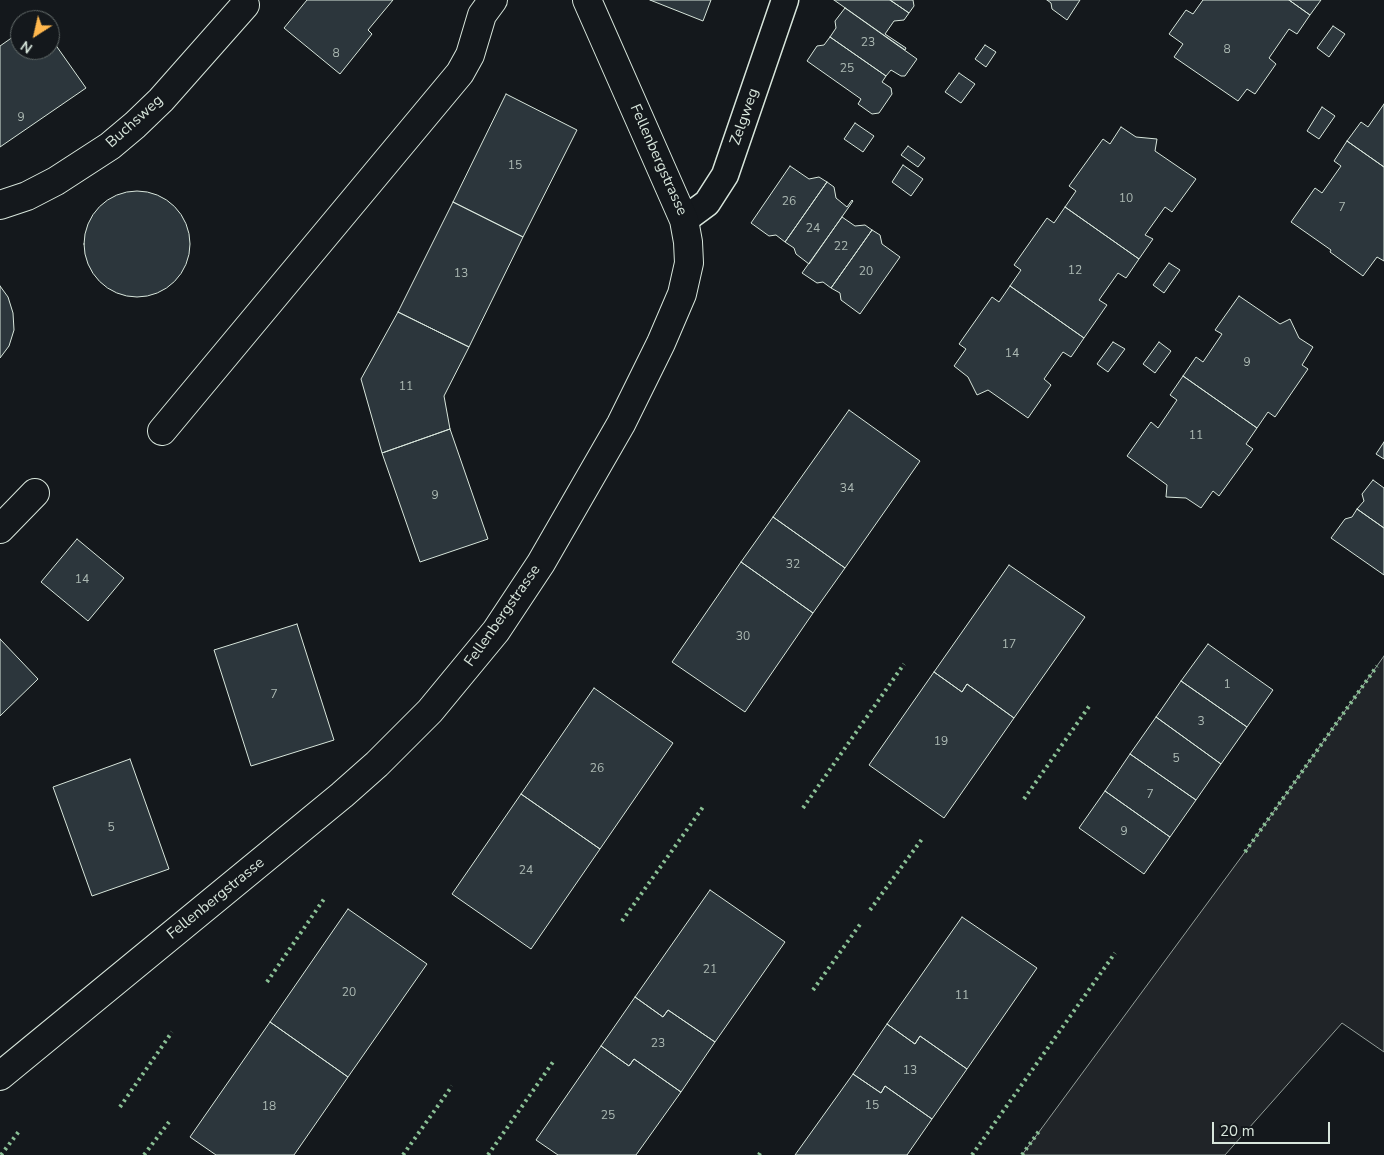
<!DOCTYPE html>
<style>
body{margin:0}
#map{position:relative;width:1384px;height:1155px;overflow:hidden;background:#14181c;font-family:"Nunito Sans",sans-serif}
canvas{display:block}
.north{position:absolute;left:10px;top:10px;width:50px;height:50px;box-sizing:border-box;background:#14181c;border:1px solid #626a69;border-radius:50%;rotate:215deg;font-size:14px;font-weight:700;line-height:20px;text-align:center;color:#d8e6dc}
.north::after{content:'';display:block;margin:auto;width:18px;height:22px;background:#ffb74d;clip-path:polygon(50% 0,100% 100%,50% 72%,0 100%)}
.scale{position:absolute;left:1212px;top:1122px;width:118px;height:22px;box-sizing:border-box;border:2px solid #d8e6dc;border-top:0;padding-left:6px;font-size:15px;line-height:18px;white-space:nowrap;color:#d8e6dc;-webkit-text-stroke:4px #14181c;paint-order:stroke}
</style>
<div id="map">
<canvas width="1384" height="1155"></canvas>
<div class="north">N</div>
<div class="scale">20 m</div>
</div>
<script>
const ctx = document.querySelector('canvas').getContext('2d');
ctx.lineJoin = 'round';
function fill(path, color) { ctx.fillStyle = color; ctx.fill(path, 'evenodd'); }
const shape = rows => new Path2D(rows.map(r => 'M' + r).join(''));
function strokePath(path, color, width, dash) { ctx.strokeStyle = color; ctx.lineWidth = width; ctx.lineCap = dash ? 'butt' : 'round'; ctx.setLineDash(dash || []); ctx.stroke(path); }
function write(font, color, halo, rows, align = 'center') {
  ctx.font = font + ' "Nunito Sans",sans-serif'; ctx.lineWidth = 4; ctx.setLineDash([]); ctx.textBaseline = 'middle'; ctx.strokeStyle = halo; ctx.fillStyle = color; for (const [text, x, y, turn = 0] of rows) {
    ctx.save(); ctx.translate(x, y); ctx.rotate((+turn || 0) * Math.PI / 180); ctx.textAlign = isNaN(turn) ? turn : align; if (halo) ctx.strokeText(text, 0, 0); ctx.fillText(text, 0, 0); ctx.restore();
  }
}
const green = shape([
 [1384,656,1384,1052,1342,1023,1225,1155,1022,1155,1245,852,1384,656]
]);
const building = shape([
 [307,0,393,0,368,30,372,34,340,74,284,28,307,0],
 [650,0,711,0,703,21,650,0],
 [834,0,890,0,909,13,904,20,894,21,885,34,906,48,905,50,834,0],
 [890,0,913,0,914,6,909,13,890,0],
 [1047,0,1080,0,1067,20,1052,9,1051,3,1047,0],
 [1203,0,1289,0,1310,15,1297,34,1289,29,1269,58,1276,64,1255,94,1247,89,1238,101,1174,57,1183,44,1169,34,1186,10,1193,14,1203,0],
 [1289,0,1321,0,1310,15,1289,0],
 [845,8,917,59,905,76,901,76,891,70,886,76,830,37,836,28,835,21,845,8],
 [1333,26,1345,34,1329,57,1317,48,1333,26],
 [20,32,20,50,50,50,50,37,86,88,0,147,0,46,20,32],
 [830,37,886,76,882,82,891,88,892,94,879,113,872,114,858,104,861,99,807,61,817,46,824,45,830,37],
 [985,45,996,52,986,67,975,59,985,45],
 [959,73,975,84,961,103,945,92,959,73],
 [506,94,577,130,523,237,453,202,506,94],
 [1384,104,1384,167,1347,141,1361,122,1368,127,1384,104],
 [1322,107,1335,116,1319,139,1307,131,1322,107],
 [855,123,874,136,863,152,844,139,855,123],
 [1121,127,1136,137,1157,139,1155,151,1196,179,1172,212,1165,207,1145,235,1153,239,1139,259,1065,207,1076,191,1069,186,1103,139,1110,144,1121,127],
 [1347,141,1384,167,1384,261,1377,257,1363,276,1330,252,1331,250,1291,222,1315,188,1322,193,1341,166,1334,161,1347,141],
 [908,146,925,158,918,167,901,155,908,146],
 [903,165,923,179,911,196,892,182,903,165],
 [790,166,809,179,819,177,827,182,785,242,776,235,769,236,751,223,790,166],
 [827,182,834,187,836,198,847,207,852,200,853,201,809,264,796,254,794,248,785,242,827,182],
 '84 244a53 53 0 1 1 106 0a53 53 0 1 1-106 0Z',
 [453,202,523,237,469,347,398,312,453,202],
 [1065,207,1139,259,1126,278,1118,273,1099,300,1107,305,1084,338,1010,286,1021,270,1014,265,1047,218,1054,223,1065,207],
 [842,217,855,226,865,225,872,230,831,288,823,282,817,283,802,273,842,217],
 [872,230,880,235,882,244,900,257,860,314,841,300,840,293,831,288,872,230],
 [1169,263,1180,270,1164,293,1153,285,1169,263],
 [0,286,8,297,13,313,14,330,9,346,0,358,0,286],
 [1010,286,1084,338,1071,357,1063,352,1044,379,1051,385,1028,418,988,390,977,395,968,377,954,366,966,349,959,344,992,297,999,302,1010,286],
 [1239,296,1280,324,1290,319,1299,338,1313,347,1302,365,1308,369,1275,417,1268,412,1257,428,1183,376,1196,357,1203,362,1222,334,1215,330,1239,296],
 [398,312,469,347,444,396,450,429,382,453,361,379,398,312],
 [1113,342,1125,349,1108,372,1097,364,1113,342],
 [1159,342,1171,351,1155,373,1143,364,1159,342],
 [1183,376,1257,428,1246,444,1253,449,1219,496,1213,491,1201,508,1186,498,1166,497,1167,485,1127,456,1151,422,1158,428,1177,400,1170,395,1183,376],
 [849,410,920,461,845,568,773,517,849,410],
 [450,429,488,539,420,562,382,453,450,429],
 [1384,442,1384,459,1376,454,1384,442],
 [1373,480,1384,488,1384,528,1357,509,1364,501,1362,494,1373,480],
 [1357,509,1384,528,1384,575,1331,538,1345,519,1352,517,1357,509],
 [773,517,845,568,813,613,741,562,773,517],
 [77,539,124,578,88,621,41,582,77,539],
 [741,562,813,613,745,712,672,662,741,562],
 [1009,565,1085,617,1014,718,967,684,962,692,934,672,1009,565],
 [297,624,334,740,251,766,214,650,297,624],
 [0,639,38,679,0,716,0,639],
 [1208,644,1273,690,1247,727,1181,681,1208,644],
 [934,672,962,692,967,684,1014,718,944,818,869,765,934,672],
 [1181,681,1247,727,1221,764,1156,717,1181,681],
 [594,688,673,743,600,849,521,794,594,688],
 [1156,717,1221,764,1196,800,1130,754,1156,717],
 [1130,754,1196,800,1170,837,1105,791,1130,754],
 [130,759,169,869,92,896,53,787,130,759],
 [1105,791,1170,837,1144,874,1079,828,1105,791],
 [521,794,600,849,531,949,452,894,521,794],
 [710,890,785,942,715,1042,668,1010,663,1017,635,997,710,890],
 [348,909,427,964,348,1077,270,1022,348,909],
 [962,917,1037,968,967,1069,920,1036,915,1044,887,1024,962,917],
 [635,997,663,1017,668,1010,715,1042,681,1092,634,1059,629,1066,601,1046,635,997],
 [270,1022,348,1077,294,1155,216,1155,190,1137,270,1022],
 [887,1024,915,1044,920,1036,967,1069,932,1119,885,1086,881,1093,853,1074,887,1024],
 [601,1046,629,1066,634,1059,681,1092,636,1155,558,1155,536,1140,601,1046],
 [853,1074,881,1093,885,1086,932,1119,907,1155,795,1155,853,1074]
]);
const pedestrian = shape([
 [684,220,707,203,725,175,785,0]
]);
const minor = shape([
 [0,205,27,196,56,181,110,146,135,125,161,100,245,5],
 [162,431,460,73,470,55,482,15,493,0],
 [0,529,35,493],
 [0,1076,342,795,377,764,430,711,496,631,541,563,621,424,661,343,682,294,689,263,688,242,684,220,587,0]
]);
const hedge = shape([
 [1024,799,1090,705],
 [803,808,904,664],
 [1245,852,1377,666],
 [870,910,922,839],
 [622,921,703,807],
 [267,982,324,899],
 [813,990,861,923],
 [120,1107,172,1032],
 [1,1155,20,1130],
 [144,1155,169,1122],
 [403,1155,452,1086],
 [488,1155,553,1062],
 [759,1155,760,1153],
 [972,1155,1115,953],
 [1022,1155,1039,1131]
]);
const numberNames = [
 ["23",868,43],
 ["8",1227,50],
 ["8",336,54],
 ["25",847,69],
 ["9",21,118],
 ["15",515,166],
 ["10",1126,199],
 ["26",789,202],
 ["7",1342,208],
 ["24",813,229],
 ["22",841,247],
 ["12",1075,271],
 ["20",866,272],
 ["13",461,274],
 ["14",1012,354],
 ["9",1247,363],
 ["11",406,387],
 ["11",1196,436],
 ["34",847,489],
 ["9",435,496],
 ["32",793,565],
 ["14",82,580],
 ["30",743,637],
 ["17",1009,645],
 ["1",1227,685],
 ["7",274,695],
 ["3",1201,722],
 ["19",941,742],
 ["5",1176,759],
 ["26",597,769],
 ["7",1150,795],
 ["5",111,828],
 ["9",1124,832],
 ["24",526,871],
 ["21",710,970],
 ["20",349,993],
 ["11",962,996],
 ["23",658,1044],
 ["13",910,1071],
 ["15",872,1106],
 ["18",269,1107],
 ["25",608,1116]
];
const streetNames = [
 ["Zelgweg",745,117,-71],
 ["Buchsweg",135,122,-42],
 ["Fellenbergstrasse",658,160,66],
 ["Fellenbergstrasse",503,616,-55],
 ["Fellenbergstrasse",216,899,-39]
];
fill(green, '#202428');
strokePath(green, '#939e99', 1);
fill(building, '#2c363c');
strokePath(building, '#d8e6dc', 1);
strokePath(pedestrian, '#d8e6dc', 29);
strokePath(minor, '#d8e6dc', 30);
strokePath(pedestrian, '#14181c', 26);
strokePath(minor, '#14181c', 28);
strokePath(hedge, '#8ac095', 4, [2.5, 4]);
write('12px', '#adbab4', null, numberNames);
write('15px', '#d8e6dc', '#14181c', streetNames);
</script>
